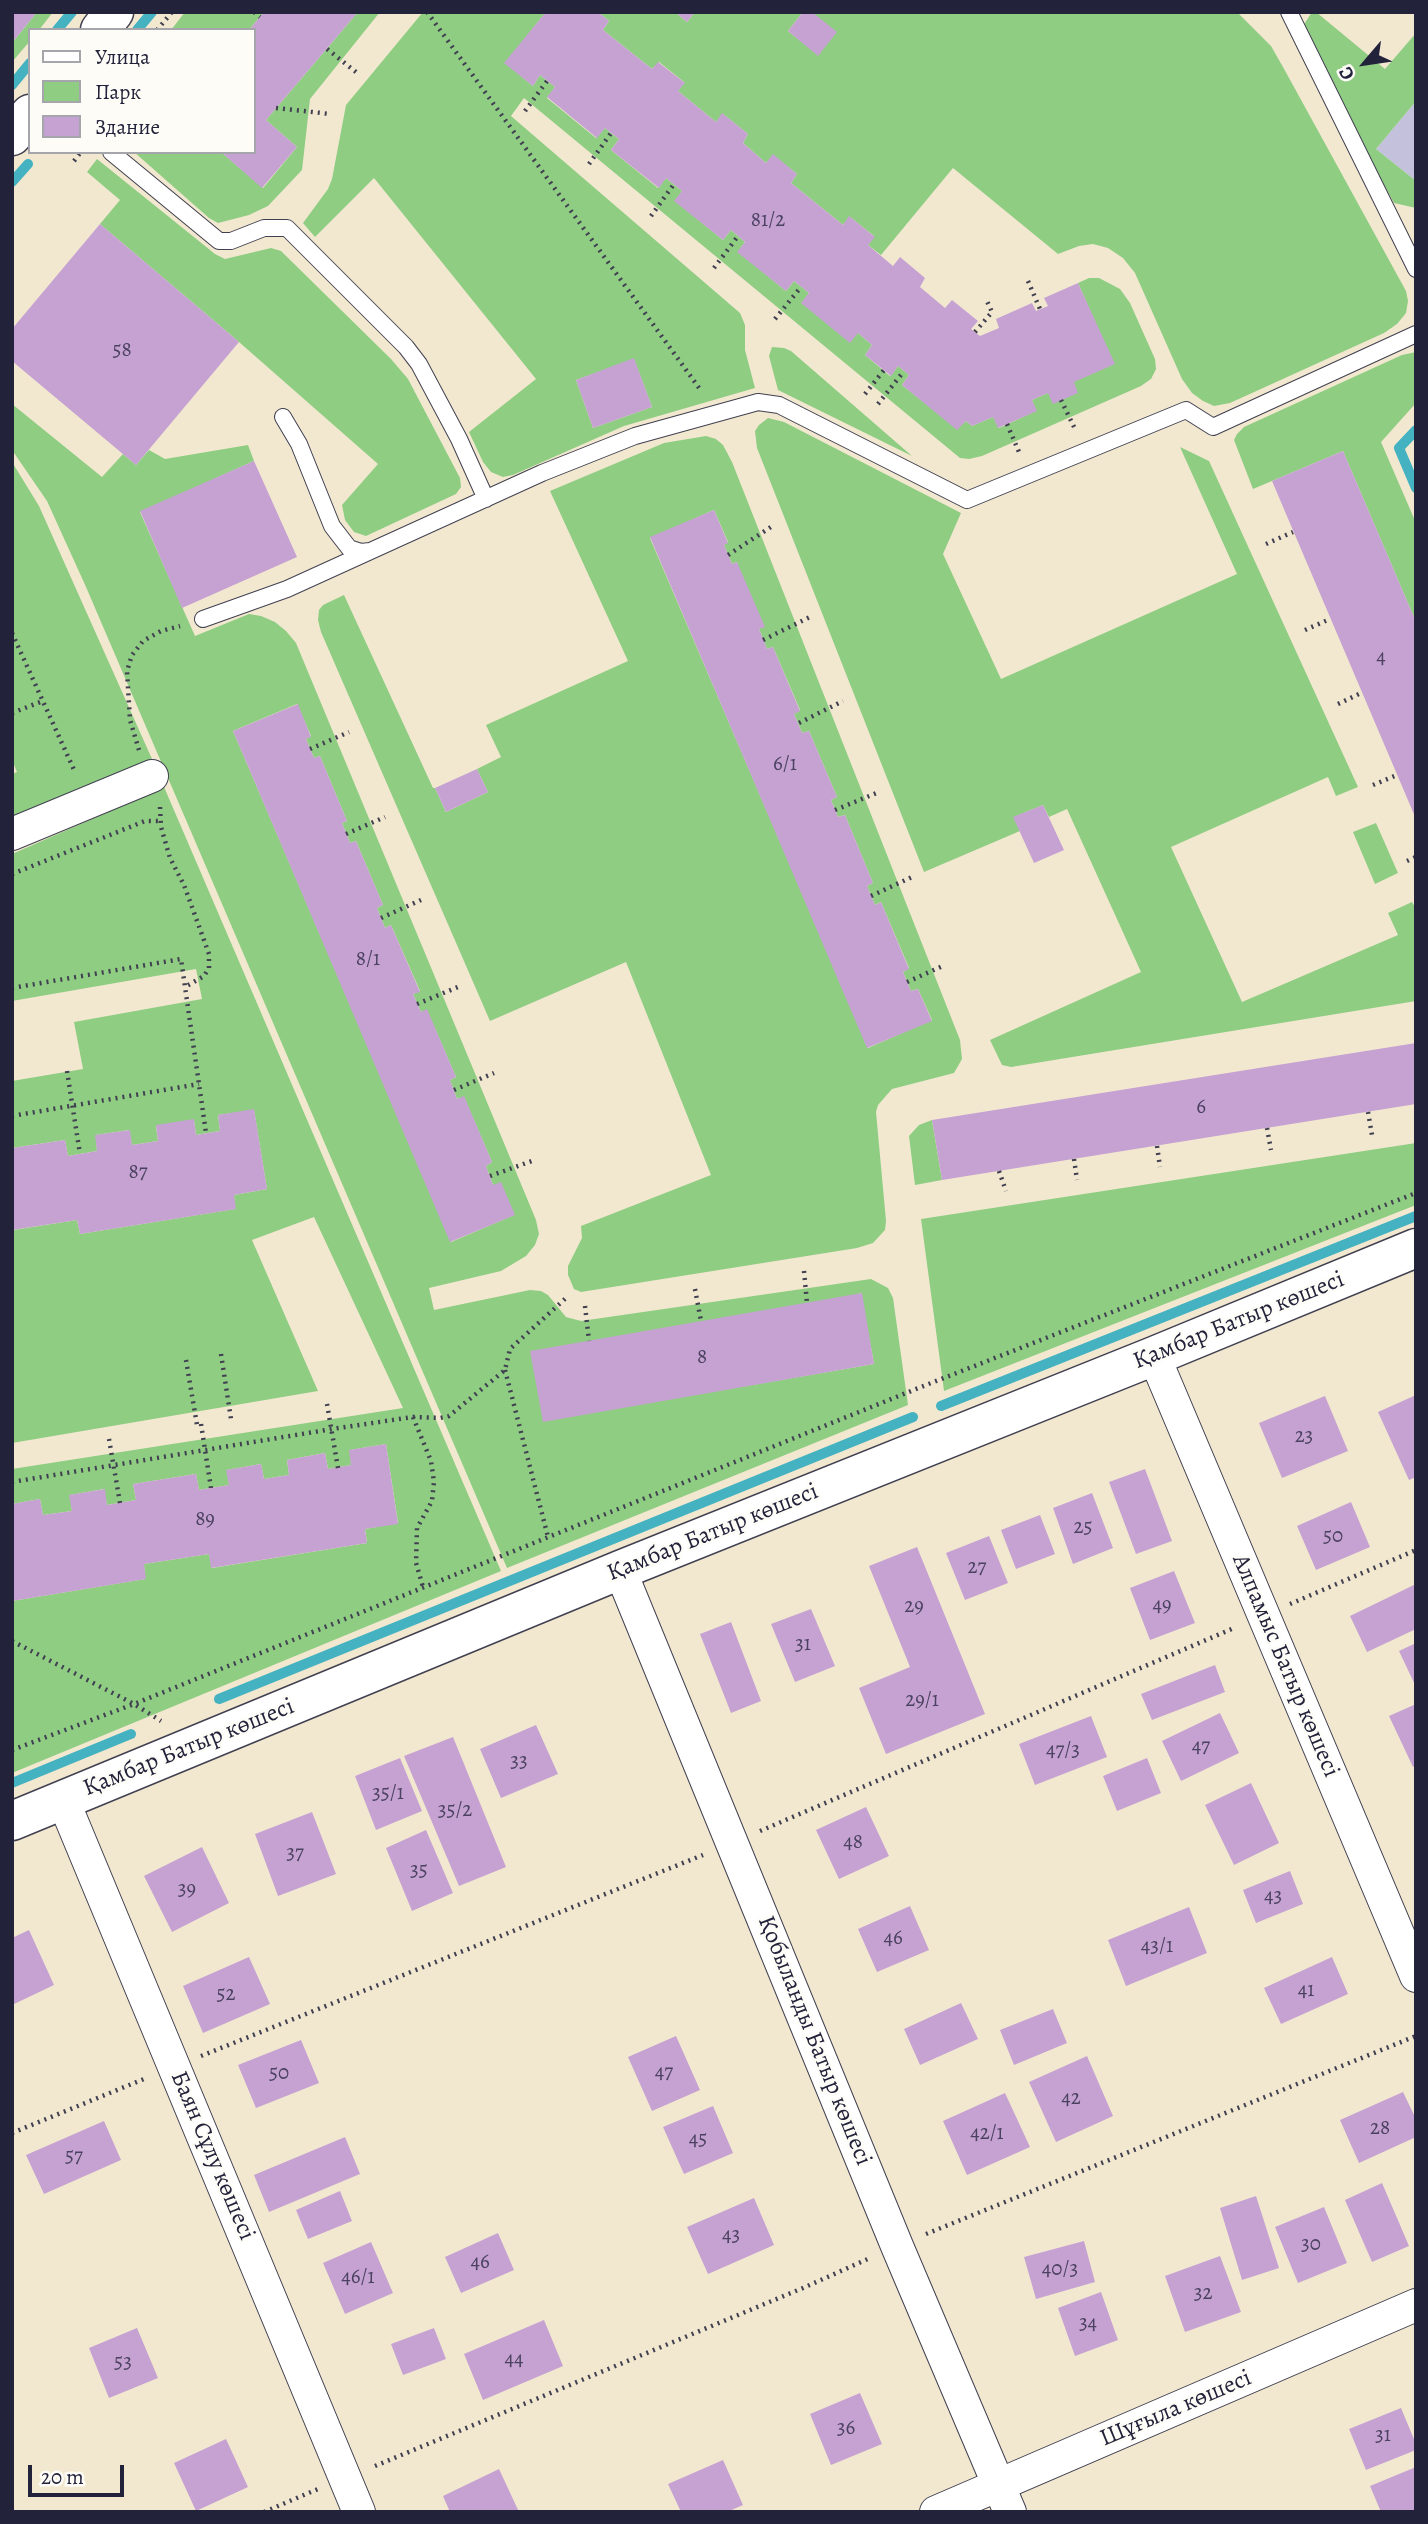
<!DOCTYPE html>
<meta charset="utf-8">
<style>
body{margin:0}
#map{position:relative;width:1428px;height:2524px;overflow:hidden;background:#f2e8d0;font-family:Alegreya,serif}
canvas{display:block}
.frame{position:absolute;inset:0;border:14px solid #22223b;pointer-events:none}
.legend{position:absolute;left:28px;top:28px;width:228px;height:126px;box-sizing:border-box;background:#fdfcf7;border:2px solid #a5a5ac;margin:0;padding:9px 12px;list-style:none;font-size:21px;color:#22223b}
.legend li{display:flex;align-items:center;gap:14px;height:35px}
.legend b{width:35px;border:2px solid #a5a5ac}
.north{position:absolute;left:1330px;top:28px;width:70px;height:70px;-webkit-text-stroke:5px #fdfcf7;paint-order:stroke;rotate:241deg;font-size:19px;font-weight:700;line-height:28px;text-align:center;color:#22223b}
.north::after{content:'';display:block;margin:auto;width:24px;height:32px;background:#22223b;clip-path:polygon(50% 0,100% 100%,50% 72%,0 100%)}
.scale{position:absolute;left:28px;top:2465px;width:96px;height:32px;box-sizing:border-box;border:4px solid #22223b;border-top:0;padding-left:9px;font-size:21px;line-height:24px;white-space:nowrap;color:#22223b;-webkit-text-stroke:5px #fdfcf7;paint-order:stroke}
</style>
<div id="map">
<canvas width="1428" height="2524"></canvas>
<div class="frame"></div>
<ul class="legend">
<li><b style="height:9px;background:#fff"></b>Улица</li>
<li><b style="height:19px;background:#8fcd83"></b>Парк</li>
<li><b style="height:19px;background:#c6a2d2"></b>Здание</li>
</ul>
<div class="north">С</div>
<div class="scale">20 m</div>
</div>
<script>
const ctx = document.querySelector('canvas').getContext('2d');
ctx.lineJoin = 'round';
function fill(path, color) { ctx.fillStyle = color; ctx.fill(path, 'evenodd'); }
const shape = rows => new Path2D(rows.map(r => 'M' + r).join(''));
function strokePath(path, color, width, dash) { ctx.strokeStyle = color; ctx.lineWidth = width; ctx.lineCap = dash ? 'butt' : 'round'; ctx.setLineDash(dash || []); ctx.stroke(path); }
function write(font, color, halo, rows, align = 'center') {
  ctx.font = font + ' Alegreya,serif'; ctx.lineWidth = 5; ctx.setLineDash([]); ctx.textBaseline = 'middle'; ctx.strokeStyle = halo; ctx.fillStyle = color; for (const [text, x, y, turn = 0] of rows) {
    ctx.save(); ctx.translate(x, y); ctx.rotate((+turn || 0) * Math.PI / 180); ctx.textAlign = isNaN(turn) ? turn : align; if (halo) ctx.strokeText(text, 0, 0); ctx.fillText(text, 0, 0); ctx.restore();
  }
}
const industrial = shape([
 [1416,101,1416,181,1376,149]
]);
const green = shape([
 [37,12,53,12,39,30,30,30,30,41,12,62,12,43],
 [185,12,264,12,249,30,171,30],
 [358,12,380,12,310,99,302,170,268,206,249,215,218,223,209,218,134,152,221,152,263,188,297,147,266,120],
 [423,12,546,12,505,63,533,86,540,75,555,87,547,98,596,138,605,128,611,133,619,139,611,150,658,188,666,178,682,191,675,201,723,240,731,230,745,242,738,252,786,291,794,281,809,293,802,303,858,333,872,345,865,355,890,376,898,366,909,375,902,385,957,429,966,421,972,426,993,417,999,428,1036,411,1032,400,1114,364,1078,283,1089,278,1099,278,1120,289,1130,303,1155,359,1156,369,1151,379,1141,386,982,456,969,459,960,458,524,98,511,116,740,313,745,325,745,350,755,388,624,426,513,475,503,477,491,472,483,462,469,432,536,379,374,178,315,237,303,223,328,189,332,179,346,105],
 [634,359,652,407,593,428,576,380],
 [598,12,675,12,687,22,695,12,803,12,788,31,818,55,812,12,1237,12,1271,46,1283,67,1406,291,1408,301,1406,313,1397,324,1384,333,1230,403,1214,406,1203,401,1192,393,1182,379,1135,273,1123,258,1108,248,1093,244,1079,246,1058,254,953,168,881,255,868,245,874,236,850,217,843,225,791,183,797,174,773,155,766,163,743,143,748,134,723,114,716,122,678,91,684,82,659,62,652,69,603,30,609,21],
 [1312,12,1316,12,1385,69,1416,33,1416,101,1376,149,1416,181,1416,208,1394,203,1308,47,1303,26],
 [97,159,215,254,225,259,271,248,281,251,391,359,408,379,460,478,461,487,456,494,366,536,354,532,345,520,342,505,378,464,239,342,100,224,120,200,87,172],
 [772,347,784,348,791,351,912,456,778,390,769,356],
 [1416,352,1416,403,1381,442,1416,523,1416,622,1343,451,1253,489,1234,440,1237,434,1244,427,1402,355],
 [12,404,102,477,123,454,136,465,149,450,165,459,248,445,254,461,140,512,195,636,249,614,261,616,275,622,286,631,296,643,536,1220,539,1234,535,1245,526,1256,501,1271,429,1288,434,1310,530,1290,541,1291,548,1295,566,1317,581,1321,871,1279,888,1288,893,1298,908,1405,507,1568,86,587,47,501,12,450],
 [297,704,311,736,306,739,314,758,320,756,347,821,342,823,350,843,356,841,383,905,377,908,385,928,391,925,420,991,413,994,421,1012,427,1010,456,1077,450,1080,457,1099,464,1097,492,1162,486,1166,493,1185,514,1215,451,1242,233,731],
 [861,1293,874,1364,543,1421],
 [768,418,784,422,961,513,943,554,1001,679,1237,574,1180,447,1209,461,1358,787,1336,796,1328,777,1171,847,1242,1002,1398,935,1388,913,1412,902,1416,909,1416,1001,1011,1067,1002,1065,990,1040,1141,972,1067,809,1049,817,1043,805,1014,817,1020,831,924,872,757,448,755,431,759,425],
 [706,436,716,439,723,445,732,462,960,1040,962,1059,954,1073,892,1089,878,1105,876,1112,886,1221,885,1230,873,1243,857,1248,581,1292,574,1289,568,1275,568,1266,582,1238,581,1226,711,1175,626,962,490,1021,321,632,318,620,319,610,323,605,344,595,433,788,435,788,446,812,488,792,477,769,501,757,486,725,628,661,550,491,664,443],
 [714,510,728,542,724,545,732,564,737,562,759,629,767,649,773,647,800,710,794,714,802,733,809,731,837,797,831,800,838,817,845,815,873,883,867,886,875,905,881,902,909,968,903,972,911,991,918,989,932,1020,868,1048,650,538],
 [12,462,39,506,152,759,501,1571,12,1773,12,1601,145,1579,144,1564,209,1554,212,1568,367,1543,365,1529,398,1523,386,1444,350,1450,351,1465,328,1469,325,1453,287,1460,289,1475,264,1479,261,1464,227,1470,229,1485,199,1490,196,1474,133,1484,136,1500,107,1505,104,1489,70,1495,72,1511,43,1515,40,1499,12,1504,12,1469,403,1408,314,1217,252,1240,318,1391,12,1443,13,1230,77,1220,80,1234,235,1209,234,1195,267,1189,254,1110,218,1115,220,1131,196,1135,194,1120,156,1126,158,1141,132,1145,129,1130,96,1135,97,1151,68,1156,65,1140,12,1148,12,1081,83,1069,74,1022,202,999,196,969,12,1001,12,854,147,795,12,818,12,774,17,772,12,760],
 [1376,823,1398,873,1375,884,1353,832],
 [932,1120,942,1180,915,1185,909,1136,919,1125],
 [1416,1143,1416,1205,944,1391,921,1219]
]);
const stream = shape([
 [57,30,72,12],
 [137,30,152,12],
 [12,85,30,63],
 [12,182,28,164],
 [1416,430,1399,448,1416,488],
 [941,1406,1416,1216],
 [219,1699,913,1417],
 [12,1783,131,1734]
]);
const building = shape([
 [12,12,37,12,12,43],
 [264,12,358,12,266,120,297,147,262,188,221,152,254,152,254,30,249,30],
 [546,12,598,12,609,21,603,30,652,69,658,62,685,83,678,91,716,122,722,113,748,134,743,143,766,163,773,154,797,174,791,183,843,225,849,216,875,237,868,245,893,266,900,257,925,278,920,287,945,308,952,300,978,321,971,329,980,336,999,328,996,319,1032,303,1036,311,1048,306,1044,298,1078,283,1115,364,1074,382,1078,393,1053,404,1048,393,1032,400,1037,411,998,428,993,417,972,426,966,421,957,430,902,385,909,375,898,366,891,376,865,355,872,345,858,333,850,343,801,303,809,293,794,281,786,291,737,252,745,242,731,230,723,240,674,201,682,191,666,178,659,188,611,150,619,139,611,133,605,128,597,138,547,97,555,87,540,75,533,86,504,63],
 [675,12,695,12,687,22],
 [803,12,812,12,837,32,818,56,788,31],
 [100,224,239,342,136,465,12,361,12,329],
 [634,358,652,407,593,428,576,380],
 [1343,451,1416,622,1416,819,1272,481],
 [254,461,297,557,182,608,140,511],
 [714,510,728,543,724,545,732,564,737,562,765,627,759,629,767,649,773,647,800,711,794,714,802,733,809,731,837,797,831,800,838,817,845,815,873,883,867,886,875,905,881,902,909,969,903,972,911,991,918,989,932,1021,867,1048,650,537],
 [298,704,311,737,306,739,314,758,320,756,347,821,342,823,350,843,356,841,383,905,377,908,385,928,391,925,420,992,413,994,421,1012,427,1009,456,1077,450,1080,457,1099,464,1096,492,1162,486,1166,493,1185,501,1182,515,1215,450,1242,233,731],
 [477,769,488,792,446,812,435,788],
 [1043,805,1064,850,1034,863,1013,817],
 [1416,1043,1416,1104,942,1180,932,1120],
 [254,1109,267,1189,234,1195,236,1209,80,1234,77,1220,12,1230,12,1148,65,1140,68,1156,97,1151,95,1135,130,1130,132,1145,158,1141,156,1125,194,1119,196,1135,220,1131,218,1115],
 [862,1293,874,1364,543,1422,530,1351],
 [1416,1395,1416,1477,1409,1480,1378,1412],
 [1325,1396,1348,1451,1282,1478,1259,1423],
 [386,1444,398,1524,365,1529,367,1543,211,1568,209,1554,144,1564,146,1579,12,1601,12,1504,40,1499,43,1515,72,1511,69,1495,105,1489,107,1505,136,1500,133,1484,196,1474,199,1490,229,1485,226,1470,261,1464,264,1479,289,1475,287,1460,325,1453,328,1469,351,1465,349,1450],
 [1145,1469,1172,1541,1136,1554,1109,1482],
 [1092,1493,1113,1548,1073,1564,1053,1508],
 [1351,1502,1370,1547,1316,1570,1297,1526],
 [1040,1515,1055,1554,1016,1569,1001,1530],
 [989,1536,1008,1583,965,1600,946,1553],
 [917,1547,985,1714,886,1754,859,1688,910,1667,869,1566],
 [1174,1571,1195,1623,1150,1640,1130,1588],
 [1416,1584,1416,1629,1367,1652,1350,1616],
 [811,1609,835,1666,795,1682,771,1624],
 [731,1622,761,1701,731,1713,700,1634],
 [1416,1643,1416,1687,1399,1651],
 [1215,1665,1225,1692,1152,1720,1141,1694],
 [1416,1704,1416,1765,1413,1767,1389,1716],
 [1220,1713,1239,1753,1181,1781,1162,1741],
 [1091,1716,1107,1757,1035,1785,1019,1744],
 [536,1725,558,1774,501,1798,480,1749],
 [453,1737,506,1867,459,1886,404,1756],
 [400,1758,422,1811,376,1830,355,1776],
 [1147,1758,1161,1793,1117,1811,1103,1776],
 [1251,1783,1279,1843,1234,1865,1205,1805],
 [866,1807,889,1856,839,1879,816,1830],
 [312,1812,336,1874,278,1896,255,1834],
 [426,1830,453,1893,412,1911,386,1848],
 [202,1847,229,1903,172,1932,144,1876],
 [1290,1871,1303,1904,1256,1923,1243,1890],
 [910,1906,929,1950,877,1972,858,1929],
 [1189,1907,1207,1953,1126,1986,1108,1940],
 [29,1930,54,1985,12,2005,12,1938],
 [249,1957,270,2004,203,2033,183,1986],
 [1332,1957,1348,1994,1281,2024,1264,1988],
 [961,2003,978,2039,920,2065,904,2029],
 [1053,2009,1067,2043,1014,2065,1000,2030],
 [676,2036,700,2090,652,2111,628,2057],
 [301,2040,319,2083,256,2108,238,2065],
 [1087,2056,1113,2116,1056,2142,1029,2082],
 [1403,2092,1416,2119,1416,2137,1359,2163,1340,2120],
 [1005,2093,1030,2147,967,2175,943,2121],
 [713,2106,733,2153,684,2174,663,2127],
 [104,2121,121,2160,44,2194,26,2155],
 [345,2137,360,2174,269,2212,254,2175],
 [1382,2183,1409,2246,1372,2262,1345,2200],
 [340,2191,352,2221,308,2239,296,2210],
 [1256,2196,1279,2268,1242,2280,1220,2208],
 [754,2198,774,2245,708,2274,687,2227],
 [1324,2207,1347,2263,1298,2283,1275,2227],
 [498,2233,514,2270,461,2293,445,2257],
 [1084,2241,1095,2282,1036,2299,1024,2257],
 [371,2242,393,2293,345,2314,323,2263],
 [1220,2256,1241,2312,1185,2332,1165,2276],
 [1101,2292,1118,2340,1075,2356,1058,2308],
 [544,2320,563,2366,483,2400,464,2354],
 [137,2328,158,2378,109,2398,89,2348],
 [434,2328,446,2359,403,2375,391,2344],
 [860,2393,882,2444,831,2465,810,2414],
 [1401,2408,1416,2444,1416,2450,1366,2470,1349,2429],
 [226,2439,248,2487,196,2511,174,2463],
 [723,2460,743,2505,727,2512,681,2512,668,2484],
 [1416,2467,1416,2512,1381,2512,1370,2486],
 [499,2469,519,2512,450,2512,443,2496]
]);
const path = shape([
 [254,12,260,17],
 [427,12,702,392],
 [157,30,172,12],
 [327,49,356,72],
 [276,108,330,114],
 [525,111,547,81],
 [74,161,81,152],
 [589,164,611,133],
 [651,216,674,184],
 [714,268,738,236],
 [1028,281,1040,309],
 [775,319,801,287],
 [975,332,992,312,986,299],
 [865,394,884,370],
 [1061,400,1076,431],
 [878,404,904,371],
 [1007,424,1019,452],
 [1266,544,1293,532],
 [728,555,774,525],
 [1305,630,1330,619],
 [12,633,75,772],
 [763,640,810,617],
 [1338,704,1361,693],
 [12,713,43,701],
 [799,723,843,701],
 [310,749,349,732],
 [139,750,130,720,127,671,132,655,143,641,161,631,180,626],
 [1373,785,1397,775],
 [160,807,161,827,170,858,184,885,209,954,209,968,204,976,185,987],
 [835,810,879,792],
 [346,834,385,817],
 [1407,861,1416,857],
 [12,874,145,821,161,821],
 [871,896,912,877],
 [381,918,421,900],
 [907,982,945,965],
 [12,988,181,959,206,1133],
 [417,1004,458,987],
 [67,1071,80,1154],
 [454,1090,494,1073],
 [1368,1112,1372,1135],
 [12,1116,199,1084],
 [1267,1128,1271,1150],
 [1157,1146,1160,1167],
 [1074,1159,1077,1180],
 [999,1171,1006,1191],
 [490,1176,532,1161],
 [804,1271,807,1303],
 [695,1289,701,1321],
 [585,1306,589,1341],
 [221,1354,231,1419],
 [186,1360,197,1425],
 [505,1370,548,1537],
 [327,1404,338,1468],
 [413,1417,431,1461,434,1482,432,1501,417,1528,416,1563,423,1587],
 [201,1424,211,1488],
 [109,1439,120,1503],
 [12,1482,332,1429,413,1417,440,1418,449,1416,505,1370,510,1349,566,1298],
 [1290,1604,1416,1550],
 [12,1641,134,1704,161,1721],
 [12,1750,134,1704,926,1385,1416,1193],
 [760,1831,1234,1628],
 [201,2056,703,1855],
 [12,2133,144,2079],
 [926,2234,1416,2036],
 [375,2466,803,2288,870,2258],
 [264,2512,318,2489]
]);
const service = shape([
 [1289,12,1416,269],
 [111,152,219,241,231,241,264,228,287,228,406,347,419,364,459,439,486,499],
 [283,417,299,444,332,526,349,548,361,552,370,551],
 [203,619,287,589,542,473,635,436,758,402,779,405,967,500,1186,410,1213,427,1416,334]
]);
const minor = shape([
 [12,834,152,776],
 [1154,1356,1416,1976],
 [620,1570,897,2246,1010,2512],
 [63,1800,359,2512],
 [936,2512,1416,2305]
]);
const tertiary = shape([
 [100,30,114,12],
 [12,136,30,114]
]);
const secondary = shape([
 [12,1821,620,1570,1154,1356,1416,1248]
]);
const numberNames = [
 ["81/2",768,221],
 ["58",122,351],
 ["4",1381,658],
 ["6/1",785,765],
 ["8/1",368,960],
 ["6",1201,1108],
 ["87",138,1173],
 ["8",702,1358],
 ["23",1304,1437],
 ["89",205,1520],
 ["25",1083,1528],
 ["50",1333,1537],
 ["27",977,1568],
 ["49",1162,1606],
 ["29",914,1607],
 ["31",803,1645],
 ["29/1",922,1701],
 ["47",1201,1747],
 ["47/3",1063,1751],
 ["33",519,1762],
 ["35/1",388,1794],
 ["35/2",455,1811],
 ["48",853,1843],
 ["37",295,1854],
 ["35",419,1871],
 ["39",187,1890],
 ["43",1273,1897],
 ["46",893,1939],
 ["43/1",1157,1947],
 ["41",1306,1991],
 ["52",226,1995],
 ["47",664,2073],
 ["50",279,2074],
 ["42",1071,2099],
 ["28",1380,2129],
 ["42/1",987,2134],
 ["45",698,2140],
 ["57",74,2157],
 ["43",731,2236],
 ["30",1311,2245],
 ["46",480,2263],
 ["40/3",1060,2270],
 ["46/1",358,2278],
 ["32",1203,2294],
 ["34",1088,2324],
 ["44",514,2360],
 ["53",123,2363],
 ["36",846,2429],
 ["31",1383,2436]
];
const streetNames = [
 ["Қамбар Батыр көшесі",1239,1321,-22],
 ["Қамбар Батыр көшесі",713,1533,-22],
 ["Алпамыс Батыр көшесі",1285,1666,67],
 ["Қамбар Батыр көшесі",189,1748,-22],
 ["Қобыланды Батыр көшесі",814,2041,68],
 ["Баян Сұлу көшесі",212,2156,67],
 ["Шұғыла көшесі",1176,2409,-23]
];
fill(industrial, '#c3c1db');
fill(green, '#8fcd83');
strokePath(stream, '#44b2c0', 10);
fill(building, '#c6a2d2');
strokePath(service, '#414051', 18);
strokePath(minor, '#414051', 34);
strokePath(tertiary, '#414051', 41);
strokePath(secondary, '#414051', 41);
strokePath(path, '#414051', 4.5, [2, 5]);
strokePath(service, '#fff', 16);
strokePath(minor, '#fff', 32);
strokePath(tertiary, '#fff', 38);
strokePath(secondary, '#fff', 38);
write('21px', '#4b4261', null, numberNames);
write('24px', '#22223b', '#fdfcf7', streetNames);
</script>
